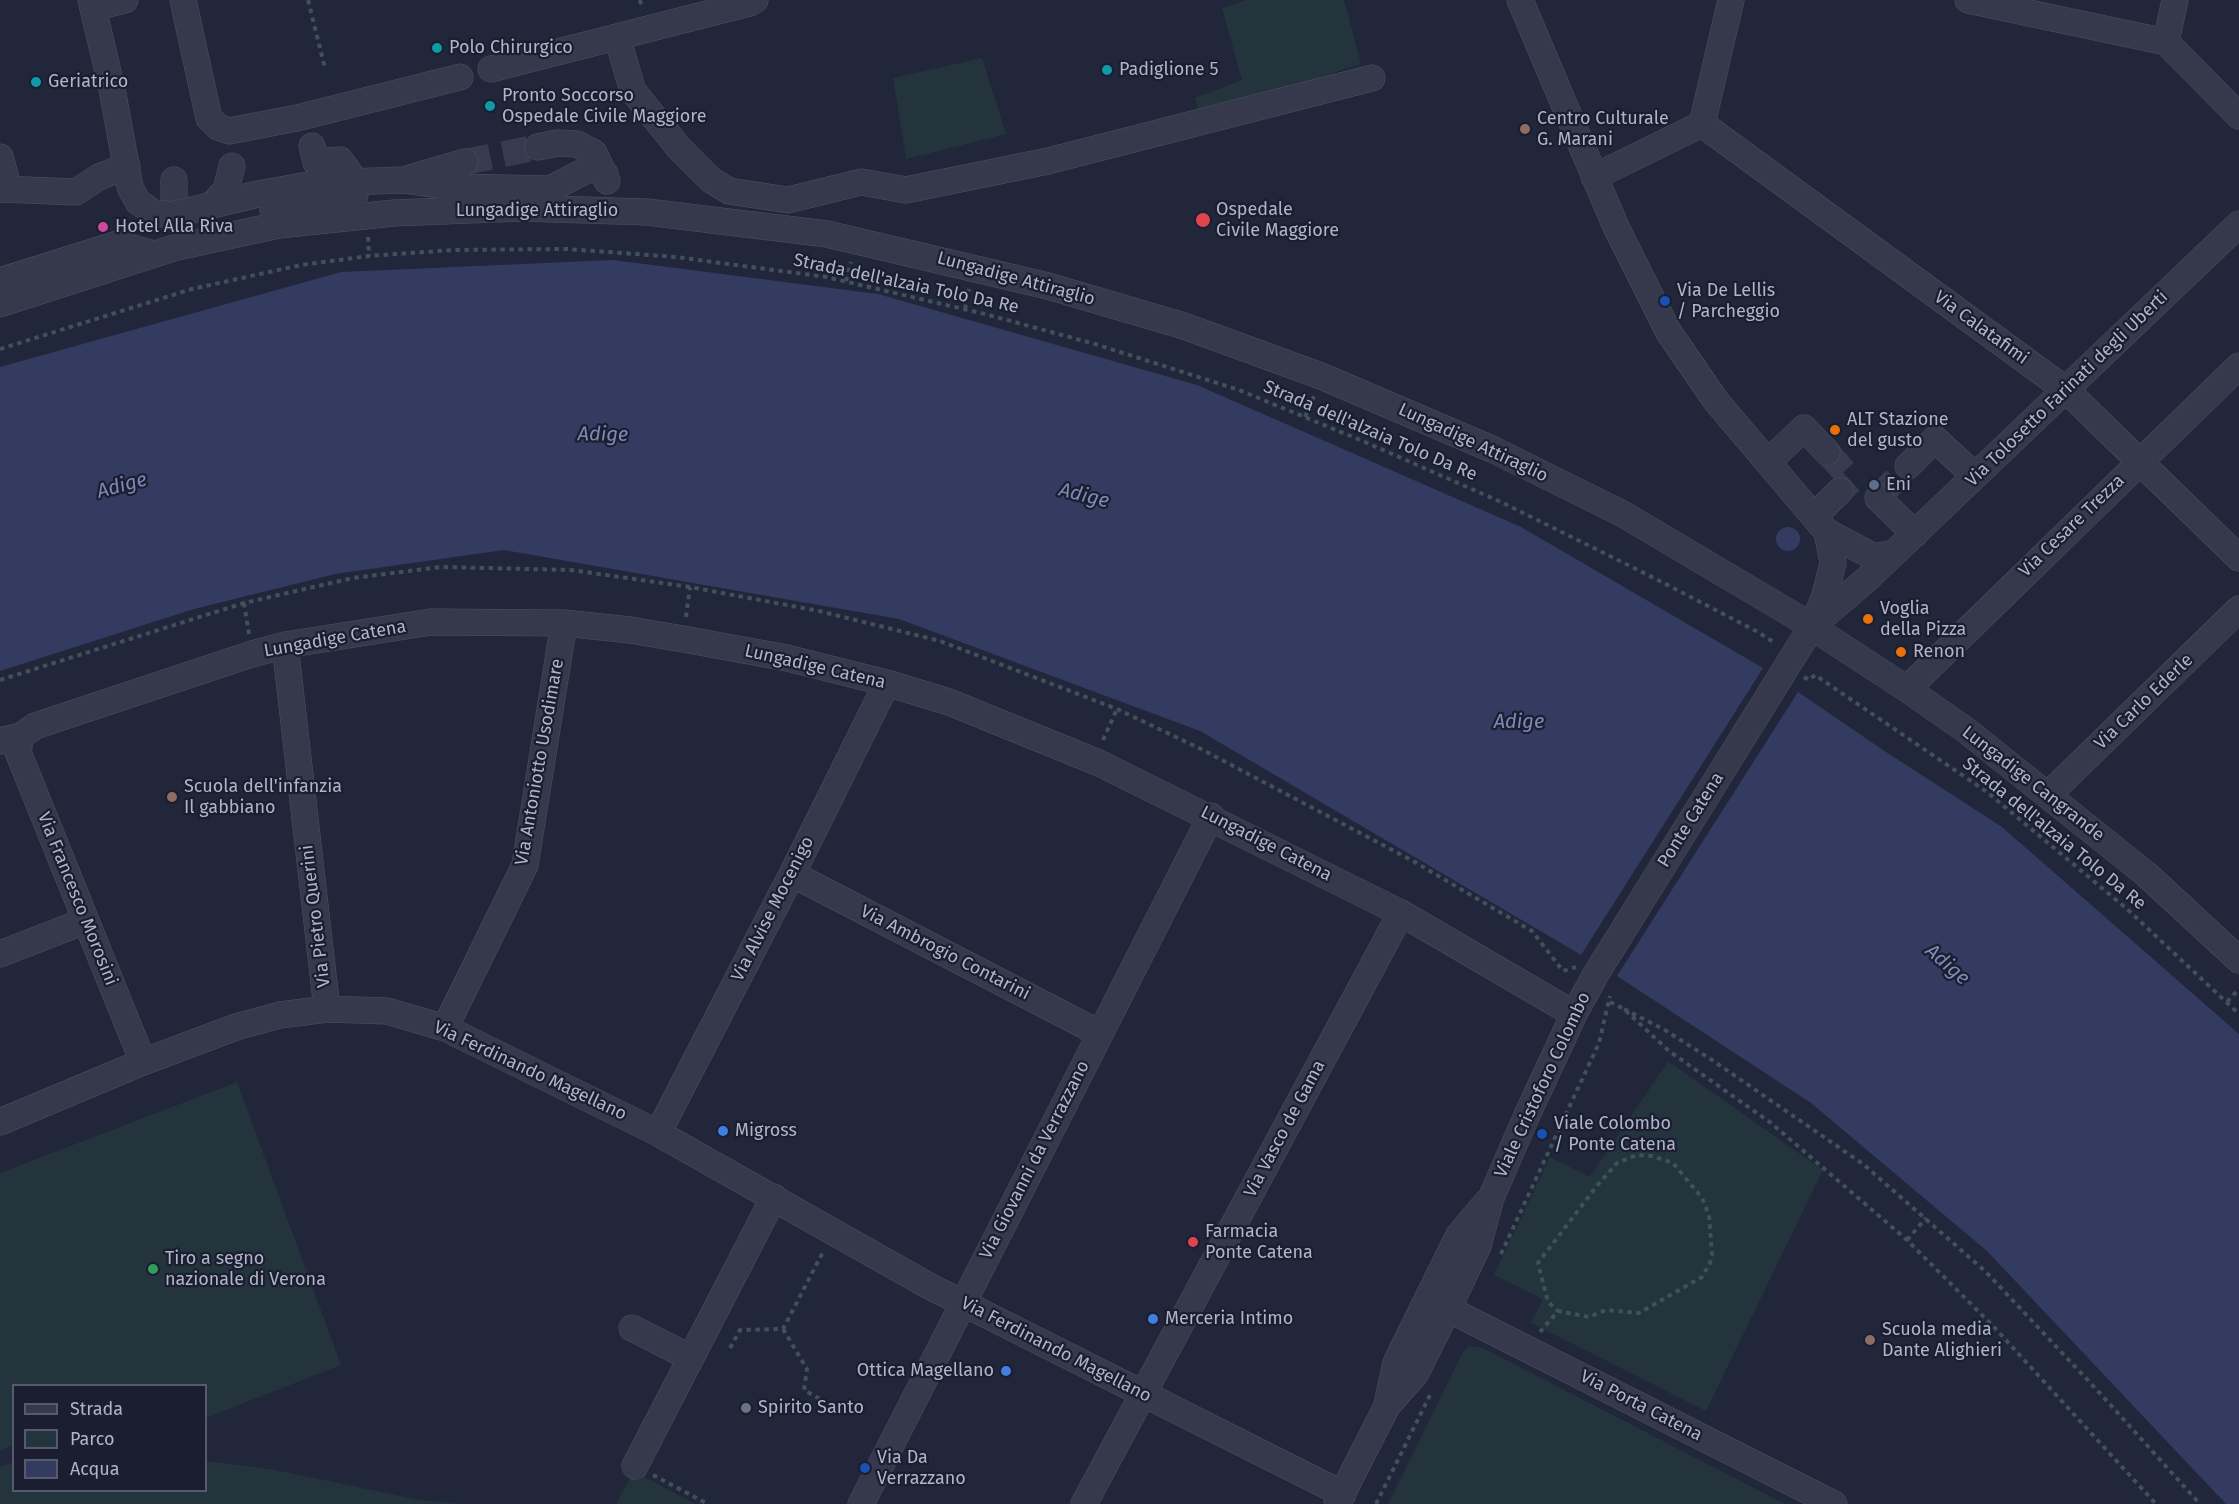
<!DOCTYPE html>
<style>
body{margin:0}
#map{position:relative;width:2239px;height:1504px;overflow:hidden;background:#21263b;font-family:"Fira Sans",sans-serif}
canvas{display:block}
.legend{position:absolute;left:12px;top:1384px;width:195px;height:108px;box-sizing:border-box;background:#1a1e30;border:2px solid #565a6c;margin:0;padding:8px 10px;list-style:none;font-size:18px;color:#b0b4c7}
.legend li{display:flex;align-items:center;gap:12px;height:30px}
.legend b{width:30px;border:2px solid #565a6c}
</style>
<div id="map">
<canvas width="2239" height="1504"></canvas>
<ul class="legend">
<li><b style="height:8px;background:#35394b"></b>Strada</li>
<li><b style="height:16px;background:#23343c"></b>Parco</li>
<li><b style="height:16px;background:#333b61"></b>Acqua</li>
</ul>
</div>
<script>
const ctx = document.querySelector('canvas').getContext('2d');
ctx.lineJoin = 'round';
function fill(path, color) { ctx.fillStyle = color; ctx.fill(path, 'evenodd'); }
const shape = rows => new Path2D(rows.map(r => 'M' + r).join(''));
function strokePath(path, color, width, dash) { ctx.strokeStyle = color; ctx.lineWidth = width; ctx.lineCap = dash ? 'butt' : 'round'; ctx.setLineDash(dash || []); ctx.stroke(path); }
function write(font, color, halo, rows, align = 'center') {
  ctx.font = font + ' "Fira Sans",sans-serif'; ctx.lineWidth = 4.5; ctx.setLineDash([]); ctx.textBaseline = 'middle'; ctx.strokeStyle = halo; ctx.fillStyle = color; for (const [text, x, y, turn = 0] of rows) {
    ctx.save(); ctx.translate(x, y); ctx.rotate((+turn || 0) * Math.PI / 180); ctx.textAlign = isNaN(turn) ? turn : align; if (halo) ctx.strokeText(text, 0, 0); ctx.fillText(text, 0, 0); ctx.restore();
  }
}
const green = shape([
 [1247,0,1344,0,1361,64,1200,116,1195,98,1242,80,1222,8],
 [982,58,1006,134,906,159,893,78],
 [1668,1061,1823,1170,1706,1411,1531,1323,1543,1299,1494,1275,1550,1157,1590,1177],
 [237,1082,341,1365,206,1418,206,1386,14,1386,13,1445,0,1451,0,1173],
 [1469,1346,1483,1348,1785,1504,1388,1504,1462,1354],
 [206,1461,270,1469,421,1500,460,1504,0,1504,0,1467,13,1462,14,1490,206,1490],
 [634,1471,695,1504,616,1504]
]);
const water = shape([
 [613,260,878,294,1197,385,1521,527,1763,668,1883,750,2002,827,2239,1034,2239,1504,2226,1504,1987,1251,1811,1103,1617,976,1200,731,899,619,504,550,335,574,194,609,0,671,0,367,341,272],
 '1776 539a12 12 0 1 1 24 0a12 12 0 1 1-24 0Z'
]);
const pier = shape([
 [1763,668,1798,692,1617,976,1581,955]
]);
const minorTunnel = shape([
 [465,162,538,147],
 [1827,452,1852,480,1840,491],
 [1878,498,1908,466]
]);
const path = shape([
 [308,0,325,68],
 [640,0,642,9],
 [368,237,369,256],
 [846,281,851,262],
 [965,309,969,289],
 [0,349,192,289,301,265,369,256,453,250,567,249,676,257,826,277,985,314,1095,344,1239,390,1365,442,1501,502,1656,579,1756,631,1775,643],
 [1305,417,1314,396],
 [244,603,249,634],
 [686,617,690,587],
 [1804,677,1809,680,1815,675,1987,792,2127,909,2239,1014],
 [0,680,244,603,353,578,441,567,571,570,690,587,819,611,940,641,1117,709,1201,749,1413,861,1532,931,1563,971,1576,967],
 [1103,740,1117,709],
 [1610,1002,1624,1009,1669,1051,1771,1123,1907,1240,1994,1327,2156,1504],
 [2227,1002,2239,989],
 [1624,1009,1665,1030,1712,1060,1863,1164,1986,1272,2097,1390,2200,1504],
 [1907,1240,1926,1218],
 [1501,1254,1599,1043,1610,996],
 [783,1329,807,1369,804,1390,820,1399],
 [1540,1332,1558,1311,1589,1317,1606,1310,1639,1313,1702,1277,1710,1263,1712,1255,1709,1215,1702,1198,1673,1163,1652,1156,1637,1155,1617,1163,1596,1187,1538,1263,1548,1302,1558,1311],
 [730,1348,740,1330,783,1329,823,1252],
 [653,1475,708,1504],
 [1376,1504,1432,1391]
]);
const minor = shape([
 [91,0,112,89,130,187],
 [183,0,209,118,218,127,229,131,297,118,460,77],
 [1520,0,1616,227,1668,331,1716,401,1827,532,1833,563,1825,595,1814,623],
 [1968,0,2166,42,2239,116],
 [93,8,125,0],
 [617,37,633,91,679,148,711,180,729,191,788,200,861,182,906,190,1048,161,1372,78],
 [2166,42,2175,0],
 [491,69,750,3,755,0],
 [1702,124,2066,390,2239,558],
 [312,146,316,162,340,160,357,183],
 [538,147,557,143,577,144,594,153,607,181],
 [0,157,9,189],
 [1594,177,1702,124,1731,0],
 [410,178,465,162],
 [0,189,76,192,99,177,127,166],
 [174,203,174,180],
 [212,205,258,194,319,183,403,180,453,187,550,189,587,170,597,169,605,174],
 [212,205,226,190,232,166],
 [273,209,355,195],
 [0,281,118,244,154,254],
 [0,304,177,247,279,225,394,213,521,208,647,212,827,234,1048,286,1184,326,1321,376,1494,450,1623,514,1795,616,1907,689,1967,731,2146,874,2239,960],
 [1768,462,1804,428,1827,452],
 [1908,466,1935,439,1975,476],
 [1878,498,1915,534],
 [1814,516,1840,491],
 [1827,532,1874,557,1894,553],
 [285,645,327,1009],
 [1907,689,2239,366],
 [21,736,18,752,143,1062],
 [0,741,21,736,35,726,252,654,285,645,431,622,564,623,630,630,683,639,787,658,887,683,949,702,1099,763,1401,913,1574,1014],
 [2048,795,2239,609],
 [792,874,1099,1033],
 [0,954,85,921],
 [445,1028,525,865,564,623],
 [0,1122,143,1062,236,1027,280,1015,327,1009,387,1011,445,1028,658,1133,929,1286,1343,1494],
 [658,1133,792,874,887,683],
 [1448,1309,1834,1504],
 [632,1328,691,1358],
 [1387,1404,1396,1363,1403,1348,1459,1235,1487,1202],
 [635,1466,774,1197],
 [861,1504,1211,816],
 [1084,1504,1401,913],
 [1337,1504,1387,1406,1416,1373,1448,1309,1478,1246,1491,1198,1527,1115,1574,1014,1596,974,1812,626,1867,579,2239,224]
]);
const minorBridge = shape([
 [130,187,138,202,154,213,172,215,212,205]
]);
const markers = [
 [437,48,6,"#0f9aa8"],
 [1107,70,6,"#0f9aa8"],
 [36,82,6,"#0f9aa8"],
 [490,106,6,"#0f9aa8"],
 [1525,129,6,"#8d6e63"],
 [1203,220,8,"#e0444e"],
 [103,227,6,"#d1479c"],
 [1665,301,6,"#1a4fb4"],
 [1835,430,6,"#e8710a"],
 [1874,485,6,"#5c6f8a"],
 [1868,619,6,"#e8710a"],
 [1901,652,6,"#e8710a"],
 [172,797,6,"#8d6e63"],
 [723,1131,6,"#3f7fe0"],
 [1542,1134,6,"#1a4fb4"],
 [1193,1242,6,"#e0444e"],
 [153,1269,6,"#2e9e5b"],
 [1153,1319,6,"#3f7fe0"],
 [1870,1340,6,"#8d6e63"],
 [1006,1371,6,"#3f7fe0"],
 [746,1408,6,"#6b7280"],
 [865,1468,6,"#1a4fb4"]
];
const poiNames = [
 ["Polo Chirurgico",449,48],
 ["Padiglione 5",1119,70],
 ["Geriatrico",48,82],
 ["Pronto Soccorso",502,96],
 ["Ospedale Civile Maggiore",502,117],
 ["Centro Culturale",1537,119],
 ["G. Marani",1537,140],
 ["Ospedale",1216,210],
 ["Civile Maggiore",1216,231],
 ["Hotel Alla Riva",115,227],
 ["Via De Lellis",1677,291],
 ["/ Parcheggio",1677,312],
 ["ALT Stazione",1847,420],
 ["del gusto",1847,441],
 ["Eni",1886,485],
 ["Voglia",1880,609],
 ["della Pizza",1880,630],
 ["Renon",1913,652],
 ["Scuola dell'infanzia",184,787],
 ["Il gabbiano",184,808],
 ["Viale Colombo",1554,1124],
 ["/ Ponte Catena",1554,1145],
 ["Migross",735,1131],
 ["Farmacia",1205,1232],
 ["Ponte Catena",1205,1253],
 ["Tiro a segno",165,1259],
 ["nazionale di Verona",165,1280],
 ["Merceria Intimo",1165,1319],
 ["Scuola media",1882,1330],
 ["Dante Alighieri",1882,1351],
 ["Ottica Magellano",994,1371,"right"],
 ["Spirito Santo",758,1408],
 ["Via Da",877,1458],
 ["Verrazzano",877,1479]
];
const streetNames = [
 ["Lungadige Attiraglio",537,211],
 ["Lungadige Attiraglio",1016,279,15],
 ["Strada dell'alzaia Tolo Da Re",906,284,12],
 ["Via Calatafimi",1981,328,36],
 ["Via Tolosetto Farinati degli Uberti",2067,389,-44],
 ["Strada dell'alzaia Tolo Da Re",1370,431,23],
 ["Lungadige Attiraglio",1473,443,25],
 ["Via Cesare Trezza",2072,526,-44],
 ["Lungadige Catena",335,639,-10],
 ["Lungadige Catena",815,667,13],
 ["Via Carlo Ederle",2144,702,-44],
 ["Via Antoniotto Usodimare",540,762,-80],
 ["Lungadige Cangrande",2033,784,38],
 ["Ponte Catena",1691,820,-58],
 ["Strada dell'alzaia Tolo Da Re",2054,834,39],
 ["Lungadige Catena",1266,844,27],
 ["Via Francesco Morosini",77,899,68],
 ["Via Alvise Mocenigo",773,909,-63],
 ["Via Pietro Querini",316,916,-97],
 ["Via Ambrogio Contarini",945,953,27],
 ["Via Ferdinando Magellano",530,1071,25],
 ["Viale Cristoforo Colombo",1543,1085,-65],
 ["Via Vasco de Gama",1285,1129,-62],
 ["Via Giovanni da Verrazzano",1035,1160,-63],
 ["Via Ferdinando Magellano",1056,1350,27],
 ["Via Porta Catena",1641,1406,27]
];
const waterNames = [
 ["Adige",603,435,1],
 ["Adige",122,486,-15],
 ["Adige",1084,496,14],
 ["Adige",1519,722],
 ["Adige",1947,965,41]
];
fill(green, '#23343c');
fill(water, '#333b61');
fill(pier, '#21263b');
strokePath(minorTunnel, '#363b50', 26, [26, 13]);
strokePath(minor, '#4d5163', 27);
strokePath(path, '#41515a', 4, [4.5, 4.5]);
strokePath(minor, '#35394b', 26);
strokePath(minorBridge, '#4d5163', 27, []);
strokePath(minorBridge, '#35394b', 26);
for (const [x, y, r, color] of markers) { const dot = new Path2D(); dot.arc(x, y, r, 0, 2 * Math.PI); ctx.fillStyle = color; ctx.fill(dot); strokePath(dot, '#1a1e30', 2); }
write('18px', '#b0b4c7', '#1a1e30', poiNames, 'left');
write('18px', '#b0b4c7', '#1a1e30', streetNames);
write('italic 20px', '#7f89b5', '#1a1e30', waterNames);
</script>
